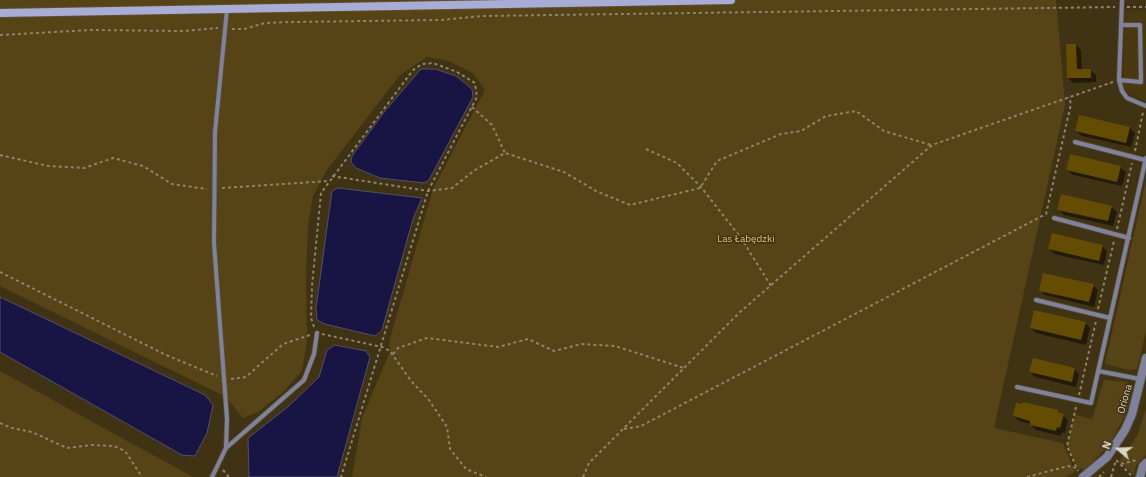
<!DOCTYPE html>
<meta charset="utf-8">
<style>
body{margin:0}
#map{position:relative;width:1146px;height:477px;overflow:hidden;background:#403314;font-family:"IBM Plex Sans",sans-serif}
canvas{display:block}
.north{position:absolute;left:1098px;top:429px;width:40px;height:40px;-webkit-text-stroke:3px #403314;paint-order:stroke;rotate:289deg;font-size:11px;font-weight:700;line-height:16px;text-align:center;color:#ddd5c4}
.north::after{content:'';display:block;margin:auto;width:14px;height:18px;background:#ddd5c4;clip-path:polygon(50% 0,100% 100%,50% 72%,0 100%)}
</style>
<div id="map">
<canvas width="1146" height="477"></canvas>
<div class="north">N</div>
</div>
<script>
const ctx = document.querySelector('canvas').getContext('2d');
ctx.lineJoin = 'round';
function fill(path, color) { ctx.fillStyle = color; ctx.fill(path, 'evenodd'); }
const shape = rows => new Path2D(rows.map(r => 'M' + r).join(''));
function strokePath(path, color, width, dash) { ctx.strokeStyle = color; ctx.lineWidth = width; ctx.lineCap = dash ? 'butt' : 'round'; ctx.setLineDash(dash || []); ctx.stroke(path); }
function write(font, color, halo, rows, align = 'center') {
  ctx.font = font + ' "IBM Plex Sans",sans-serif'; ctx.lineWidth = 3; ctx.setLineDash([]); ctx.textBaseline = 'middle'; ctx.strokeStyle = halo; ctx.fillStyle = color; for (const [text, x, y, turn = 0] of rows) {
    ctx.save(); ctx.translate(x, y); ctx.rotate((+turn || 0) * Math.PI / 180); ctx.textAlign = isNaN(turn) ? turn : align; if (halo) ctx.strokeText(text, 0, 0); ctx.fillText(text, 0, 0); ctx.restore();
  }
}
const built = shape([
 [1146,11,1146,101,1123,89,1123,80,1125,12]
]);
const green = shape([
 [0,0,1056,0,1065,105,994,428,1063,443,1075,472,1065,477,352,477,362,418,390,351,389,342,433,189,485,90,473,73,449,61,427,57,400,75,326,171,313,196,308,225,306,274,307,341,302,371,282,393,258,412,243,418,226,397,0,286],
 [1146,180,1146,331,1137,369,1129,370,1105,364],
 [0,371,193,477,0,477],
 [1104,380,1127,382,1132,389,1127,411,1111,442,1091,464,1083,470,1081,468,1079,470,1067,446,1075,415,1092,419],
 [1146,409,1146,455,1136,465,1134,475,1119,461,1137,436]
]);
const water = shape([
 [421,69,435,69,456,76,472,89,473,97,429,180,424,183,380,178,356,168,351,162,352,156,385,111,421,69],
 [338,188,422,198,413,219,382,330,375,336,325,324,317,320,316,308,332,191,338,188],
 [0,297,205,395,213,405,207,433,195,456,182,455,0,352,0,297],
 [335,345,366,351,370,357,337,477,249,477,248,438,289,406,319,377,327,350,335,345]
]);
const shadow = shape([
 [1067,45,1076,45,1081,50,1082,70,1090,70,1096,75,1096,82,1073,83,1068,78],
 [1129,127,1135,133,1131,147,1082,136,1076,131],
 [1120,167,1126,172,1122,186,1073,175,1067,170],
 [1111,206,1117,212,1113,226,1064,215,1058,209],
 [1102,246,1107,251,1104,265,1054,254,1049,249],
 [1093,285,1098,290,1094,307,1045,295,1040,290],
 [1085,323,1090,328,1086,345,1036,333,1031,328],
 [1074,369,1079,374,1076,387,1035,377,1030,372],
 [1058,411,1068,420,1065,433,1062,432,1061,436,1036,430,1031,424,1019,421,1014,416]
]);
const building = shape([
 [1066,44,1076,44,1077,69,1091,69,1091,78,1067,78],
 [1079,115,1130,127,1126,143,1075,131],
 [1070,154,1121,166,1117,182,1066,170],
 [1061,194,1112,206,1108,221,1057,210],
 [1052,233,1103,245,1099,261,1048,249],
 [1043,273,1094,284,1089,302,1039,291],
 [1034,310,1086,322,1081,340,1030,328],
 [1033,358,1075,368,1072,382,1029,372],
 [1022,402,1059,410,1058,412,1064,414,1060,428,1057,427,1056,431,1030,425,1030,421,1013,416,1016,403,1022,404]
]);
const path = shape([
 [1127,7,1146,7],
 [232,29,244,29,265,23,291,22,441,20,482,16,1115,7],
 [0,35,91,30,182,31,218,28],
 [472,107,492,125,505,153],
 [646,149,677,163,701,187,741,238,771,286],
 [1135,151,1143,112],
 [0,155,48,166,84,168,113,158,143,166,172,184,207,189],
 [332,176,428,191,452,188,475,170,505,153,564,172,596,191,630,205,700,188,717,161,781,134,801,131,826,116,856,111,884,131,931,145],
 [222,188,329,181],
 [1117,229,1132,163],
 [0,272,166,355,217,376],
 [1098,309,1114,241],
 [314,327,311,318,312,286,321,193,413,70,422,64,433,63,457,72,475,83,477,97,428,191,341,477],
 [322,334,382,347,390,351,411,381,429,400,447,427,450,449,466,469,486,477],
 [393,354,398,348,427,338,498,347,528,339,554,351,581,344,615,346,684,368],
 [231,379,246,377,283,344,310,335],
 [1079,395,1096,321],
 [1076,407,1067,446,1078,471],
 [0,423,12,428,32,432,67,448,92,445,114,446,125,451,142,477],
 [624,429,641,426,1046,214,1071,104,1069,97],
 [1121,464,1137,460],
 [223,470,229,477],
 [583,477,589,463,739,313,932,145,1113,82],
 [1027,477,1068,466,1076,468],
 [1099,477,1104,472],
 [1111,477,1116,460,1131,475]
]);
const service = shape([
 [1122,0,1119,80,1122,91,1127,98,1146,106],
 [1119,80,1141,82,1140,25,1121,25],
 [1075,142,1145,160],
 [1054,218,1129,238],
 [1036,300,1110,318],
 [1098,371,1140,379],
 [1017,387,1091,403,1146,158],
 [226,448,304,380,314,354,317,333],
 [212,477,226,448,227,419,214,243,215,132,227,9]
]);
const minor = shape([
 [1140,477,1143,466,1146,463]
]);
const tertiary = shape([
 [1083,477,1107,457,1125,430,1132,414,1146,358]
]);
const secondary = shape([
 [0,13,731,0]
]);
const parkNames = [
 ["Las Łabędzki",746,239]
];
const streetNames = [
 ["Oriona",1125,399,-74]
];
fill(built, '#493911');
fill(green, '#564417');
fill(water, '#181545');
strokePath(water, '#534f6b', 1);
fill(shadow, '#0007');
fill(building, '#644c02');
strokePath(service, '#5c5034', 5.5);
strokePath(minor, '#5c5034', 10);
strokePath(tertiary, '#5c5034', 10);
strokePath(secondary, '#5c5034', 10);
strokePath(path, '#8e846c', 2, [3, 3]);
strokePath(service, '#7f829c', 4);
strokePath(minor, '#7f829c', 8);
strokePath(tertiary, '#7f829c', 8);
strokePath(secondary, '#a9add6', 8);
write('10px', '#e7c268', '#403314', parkNames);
write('10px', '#ddd5c4', '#403314', streetNames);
</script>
